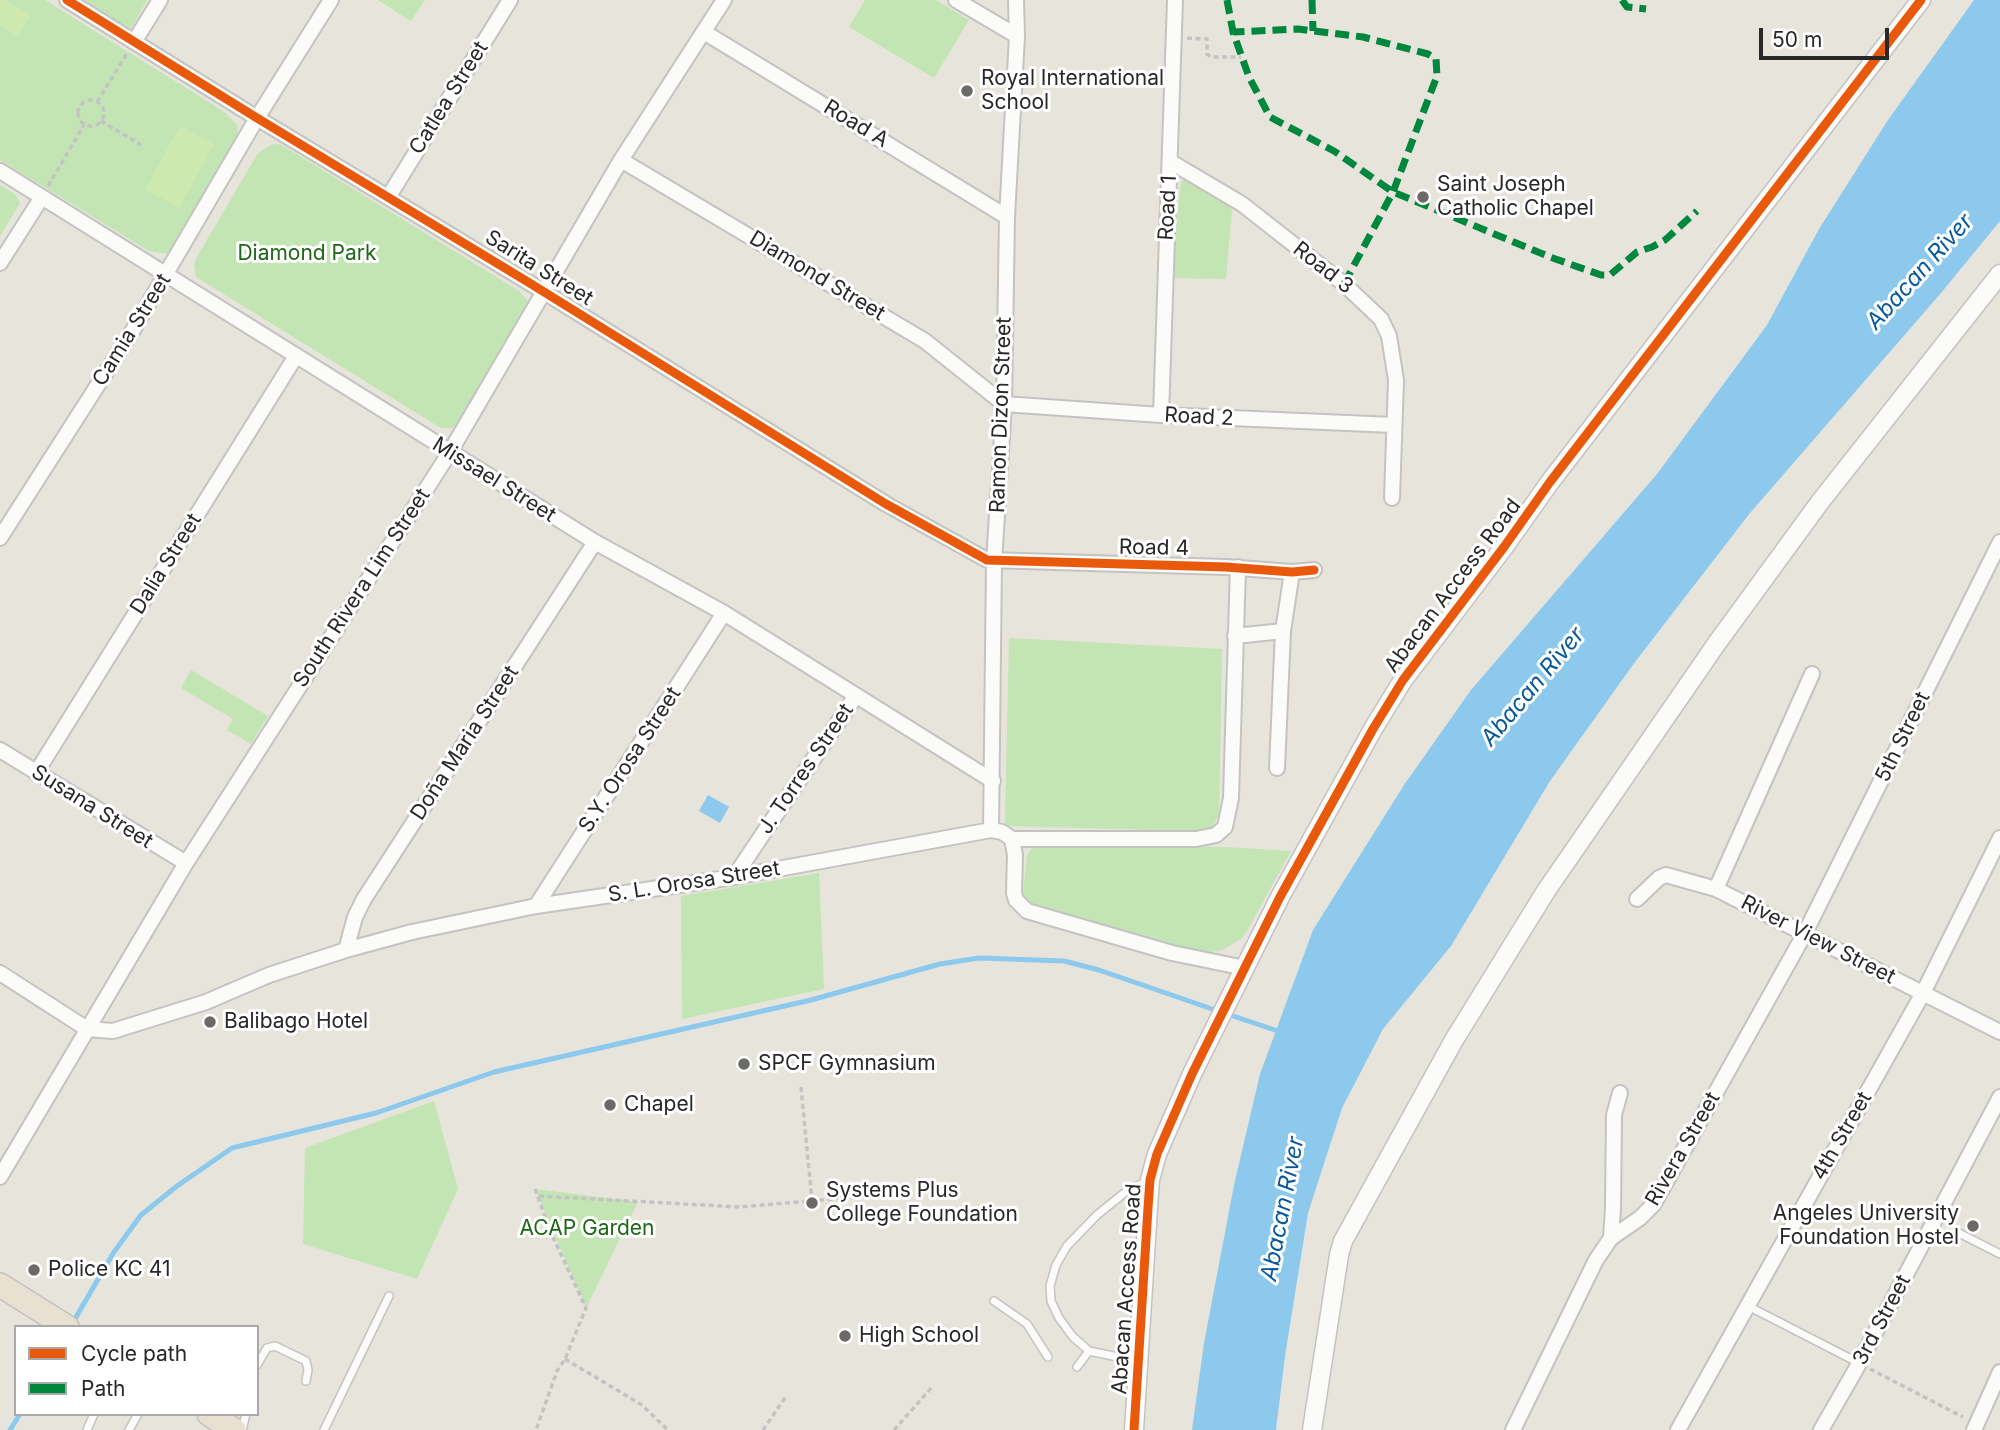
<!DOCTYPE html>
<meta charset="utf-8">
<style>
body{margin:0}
#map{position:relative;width:2000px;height:1430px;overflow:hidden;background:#e7e4dc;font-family:Inter,sans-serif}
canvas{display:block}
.legend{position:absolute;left:14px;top:1325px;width:245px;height:91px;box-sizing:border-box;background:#fff;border:2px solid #a9a9a9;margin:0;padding:9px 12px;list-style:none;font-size:21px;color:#282828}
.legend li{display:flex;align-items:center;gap:14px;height:35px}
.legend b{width:35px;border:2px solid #a9a9a9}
.scale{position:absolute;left:1759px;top:28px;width:130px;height:32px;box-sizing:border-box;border:4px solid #282828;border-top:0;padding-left:9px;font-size:21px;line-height:24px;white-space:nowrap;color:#282828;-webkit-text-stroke:5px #fff;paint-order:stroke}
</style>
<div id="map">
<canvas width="2000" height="1430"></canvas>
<ul class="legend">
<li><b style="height:9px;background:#e8590c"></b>Cycle path</li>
<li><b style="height:9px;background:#00873e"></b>Path</li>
</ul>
<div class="scale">50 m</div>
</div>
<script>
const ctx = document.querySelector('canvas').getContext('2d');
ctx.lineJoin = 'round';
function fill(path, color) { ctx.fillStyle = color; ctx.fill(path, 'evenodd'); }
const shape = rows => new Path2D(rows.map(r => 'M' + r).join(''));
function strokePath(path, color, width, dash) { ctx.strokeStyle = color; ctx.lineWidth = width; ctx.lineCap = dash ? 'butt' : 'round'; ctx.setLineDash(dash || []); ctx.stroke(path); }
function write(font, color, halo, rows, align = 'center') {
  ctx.font = font + ' Inter,sans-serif'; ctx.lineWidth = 6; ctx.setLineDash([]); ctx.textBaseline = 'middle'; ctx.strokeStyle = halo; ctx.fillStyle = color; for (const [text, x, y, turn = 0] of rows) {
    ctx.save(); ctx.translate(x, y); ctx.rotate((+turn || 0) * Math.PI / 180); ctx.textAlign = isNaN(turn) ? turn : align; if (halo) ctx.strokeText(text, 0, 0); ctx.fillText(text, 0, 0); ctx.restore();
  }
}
const green = shape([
 [0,0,45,0,223,111,237,125,238,135,235,145,173,247,166,254,149,251,0,160],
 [83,0,147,0,131,29],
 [378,0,425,0,411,21],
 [865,0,936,0,969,20,934,78,849,27],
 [273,144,282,145,519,291,528,301,528,307,462,420,452,428,441,428,196,277,194,264,197,257,258,153],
 [1188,178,1232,209,1226,279,1171,278,1181,181],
 [0,185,15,194,20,203,0,236],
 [1009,638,1222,649,1219,814,1212,828,1203,831,1194,831,1005,826],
 [191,670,268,716,251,744,227,730,233,719,181,688],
 [1040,844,1225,847,1291,851,1247,931,1241,939,1223,950,1209,952,1190,951,1028,904,1023,892,1027,856,1030,850],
 [819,873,824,989,682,1019,681,896],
 [434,1101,458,1189,417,1279,303,1244,305,1148],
 [535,1189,638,1202,586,1308]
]);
const pitch = shape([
 [0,0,6,0,31,15,18,37,0,26],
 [180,126,214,144,179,208,145,189]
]);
const water = shape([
 [1974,0,2000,0,2000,221,1941,293,1750,513,1635,662,1550,781,1451,946,1383,1029,1342,1108,1308,1213,1285,1356,1276,1430,1192,1430,1204,1343,1234,1185,1260,1074,1313,930,1404,785,1471,690,1657,474,1767,325,1819,229,1888,120],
 [708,795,729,807,720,823,699,811]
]);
const stream = shape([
 [1227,1014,1281,1032],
 [72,1324,114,1252,141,1215,177,1186,232,1148,376,1113,494,1072,811,1000,940,964,979,958,1064,961,1099,970,1218,1011],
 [10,1430,20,1414]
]);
const path = shape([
 [1187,38,1207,39,1207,54,1211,57,1241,57],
 '78 113a13 13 0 1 1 26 0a13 13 0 1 1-26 0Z',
 [97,102,128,52],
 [101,121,141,145],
 [48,186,84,125],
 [801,1087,812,1201],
 [535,1189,551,1233,586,1308,565,1359,557,1371,536,1430],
 [539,1196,740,1207,856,1197],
 [565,1359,642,1405,668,1430],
 [1870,1369,1963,1417],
 [763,1430,787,1395],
 [894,1430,933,1386]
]);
const service = shape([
 [1959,1233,2000,1254],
 [994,1301,1027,1324,1048,1357],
 [1748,1306,1859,1363],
 [1137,1361,1089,1351,1073,1337,1059,1318,1051,1301,1050,1286,1056,1265,1067,1246,1097,1215,1128,1190,1150,1180],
 [257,1365,267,1348,275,1346,306,1361,308,1370,306,1381],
 [1077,1367,1089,1351],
 [87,1430,94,1414],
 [129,1430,138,1414],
 [242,1430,246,1414],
 [324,1430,389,1296]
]);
const minor = shape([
 [67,0,257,118,528,282,886,504,987,560,1226,567,1292,572,1314,570],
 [956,0,1017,36],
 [704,32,1007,217],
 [134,42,160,0],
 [621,160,925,341,1004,404,1161,415,1394,425],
 [1171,162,1242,204,1344,284,1381,319,1389,336,1396,380,1392,498],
 [0,171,595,542,724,613,993,781],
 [389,196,510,0],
 [0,263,42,197],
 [1161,415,1175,0],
 [0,538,133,330,257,118,331,0],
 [1235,636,1283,631],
 [0,750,186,863],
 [1277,768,1283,631,1292,572],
 [36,773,296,356],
 [991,830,994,562,1004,404,1007,217,1017,36,1016,0],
 [1012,839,1196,839,1216,835,1225,827,1231,798,1238,567],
 [734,877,855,697],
 [1716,889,1812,674],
 [1637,899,1659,878,1666,875,1716,889,2000,1032],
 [536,906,724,613],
 [346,950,355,917,364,899,595,542],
 [0,973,87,1029,113,1031,206,1002,269,975,346,950,412,932,536,906,734,877,991,830,1002,832,1012,839,1015,855,1014,893,1016,900,1027,911,1172,953,1245,968],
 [0,1177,186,863,450,452,621,160,724,0],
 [1611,1238,1613,1208,1614,1115,1620,1093],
 [1513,1430,1596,1260,1611,1238,1640,1218,1653,1205,1805,933,2000,542],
 [1678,1430,1923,993,2000,838],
 [1821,1430,1856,1369,2000,1097],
 [1974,1430,2000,1372]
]);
const tertiary = shape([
 [1134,1430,1148,1208,1150,1180,1157,1154,1192,1074,1280,897,1373,729,1403,680,1504,547,1550,482,1921,0],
 [1312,1430,1339,1255,1343,1241,1454,1040,1546,891,1717,643,1820,502,2000,274]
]);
const trunk = shape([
 [0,1285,67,1327],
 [209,1414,234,1430]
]);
const quiet = shape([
 [1227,0,1233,32],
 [1312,0,1313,31],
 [1622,0,1627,7,1646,9],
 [1344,284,1393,192,1437,76,1436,59,1428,54,1363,37,1298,29,1233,32,1249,77,1270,117,1334,151,1393,192,1550,257,1601,275,1610,275,1637,252,1652,247,1665,240,1697,211]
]);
const cycleway = shape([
 [67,0,257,118,528,282,886,504,987,560,1226,567,1292,572,1314,570],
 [1134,1430,1148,1208,1150,1180,1157,1154,1192,1074,1280,897,1373,729,1403,680,1504,547,1550,482,1921,0]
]);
const markers = [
 [967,91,7,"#6b6a67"],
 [1423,197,7,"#6b6a67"],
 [210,1022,7,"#6b6a67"],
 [744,1064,7,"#6b6a67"],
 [610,1105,7,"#6b6a67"],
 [812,1203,7,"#6b6a67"],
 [1973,1226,7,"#6b6a67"],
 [34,1270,7,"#6b6a67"],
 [845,1336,7,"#6b6a67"]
];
const poiNames = [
 ["Royal International",981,79],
 ["School",981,103],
 ["Saint Joseph",1437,185],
 ["Catholic Chapel",1437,209],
 ["Balibago Hotel",224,1022],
 ["SPCF Gymnasium",758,1064],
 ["Chapel",624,1105],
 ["Systems Plus",826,1191],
 ["College Foundation",826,1215],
 ["Angeles University",1959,1214,"right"],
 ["Foundation Hostel",1959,1238,"right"],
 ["Police KC 41",48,1270],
 ["High School",859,1336]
];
const streetNames = [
 ["Catlea Street",449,98,-58],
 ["Road A",856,124,31],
 ["Road 1",1168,208,-87],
 ["Sarita Street",539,268,32],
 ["Road 3",1323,268,38],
 ["Diamond Street",817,276,31],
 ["Camia Street",132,330,-58],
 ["Ramon Dizon Street",1001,415,-88],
 ["Road 2",1199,417,3],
 ["Missael Street",494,480,32],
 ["Road 4",1154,548,1],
 ["Dalia Street",166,564,-58],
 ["Abacan Access Road",1453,586,-53],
 ["South Rivera Lim Street",362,588,-57],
 ["5th Street",1903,737,-64],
 ["Doña Maria Street",465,743,-57],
 ["S.Y. Orosa Street",630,760,-57],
 ["J. Torres Street",806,769,-56],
 ["Susana Street",92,807,32],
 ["S. L. Orosa Street",694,882,-9],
 ["River View Street",1818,940,27],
 ["4th Street",1842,1136,-60],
 ["Rivera Street",1683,1149,-60],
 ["Abacan Access Road",1127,1289,-86],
 ["3rd Street",1882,1320,-62]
];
const parkNames = [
 ["Diamond Park",307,254],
 ["ACAP Garden",587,1229]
];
const waterNames = [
 ["Abacan River",1920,272,-48],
 ["Abacan River",1533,687,-50],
 ["Abacan River",1283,1209,-79]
];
fill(green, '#c2e5b3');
fill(pitch, '#cee9b0');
fill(water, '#8cc9ed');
strokePath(stream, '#8cc9ed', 5);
strokePath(service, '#c4c3c2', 10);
strokePath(minor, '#c4c3c2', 18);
strokePath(tertiary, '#c4c3c2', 21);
strokePath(trunk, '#c3c2bf', 26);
strokePath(path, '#c4c3c3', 3.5, [5, 3.5]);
strokePath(service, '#fbfbfa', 7);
strokePath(minor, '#fbfbfa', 14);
strokePath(tertiary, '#fbfbfa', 18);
strokePath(trunk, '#e8e1d2', 23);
strokePath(quiet, '#00873e', 7, [14, 7]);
strokePath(cycleway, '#e8590c', 9);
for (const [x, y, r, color] of markers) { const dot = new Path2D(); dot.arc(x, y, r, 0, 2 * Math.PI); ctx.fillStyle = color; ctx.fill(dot); strokePath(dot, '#fff', 2.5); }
write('21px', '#282828', '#fff', poiNames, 'left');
write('21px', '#282828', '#fff', streetNames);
write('21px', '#1d6716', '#fff', parkNames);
write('italic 23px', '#07589d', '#fff', waterNames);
</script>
